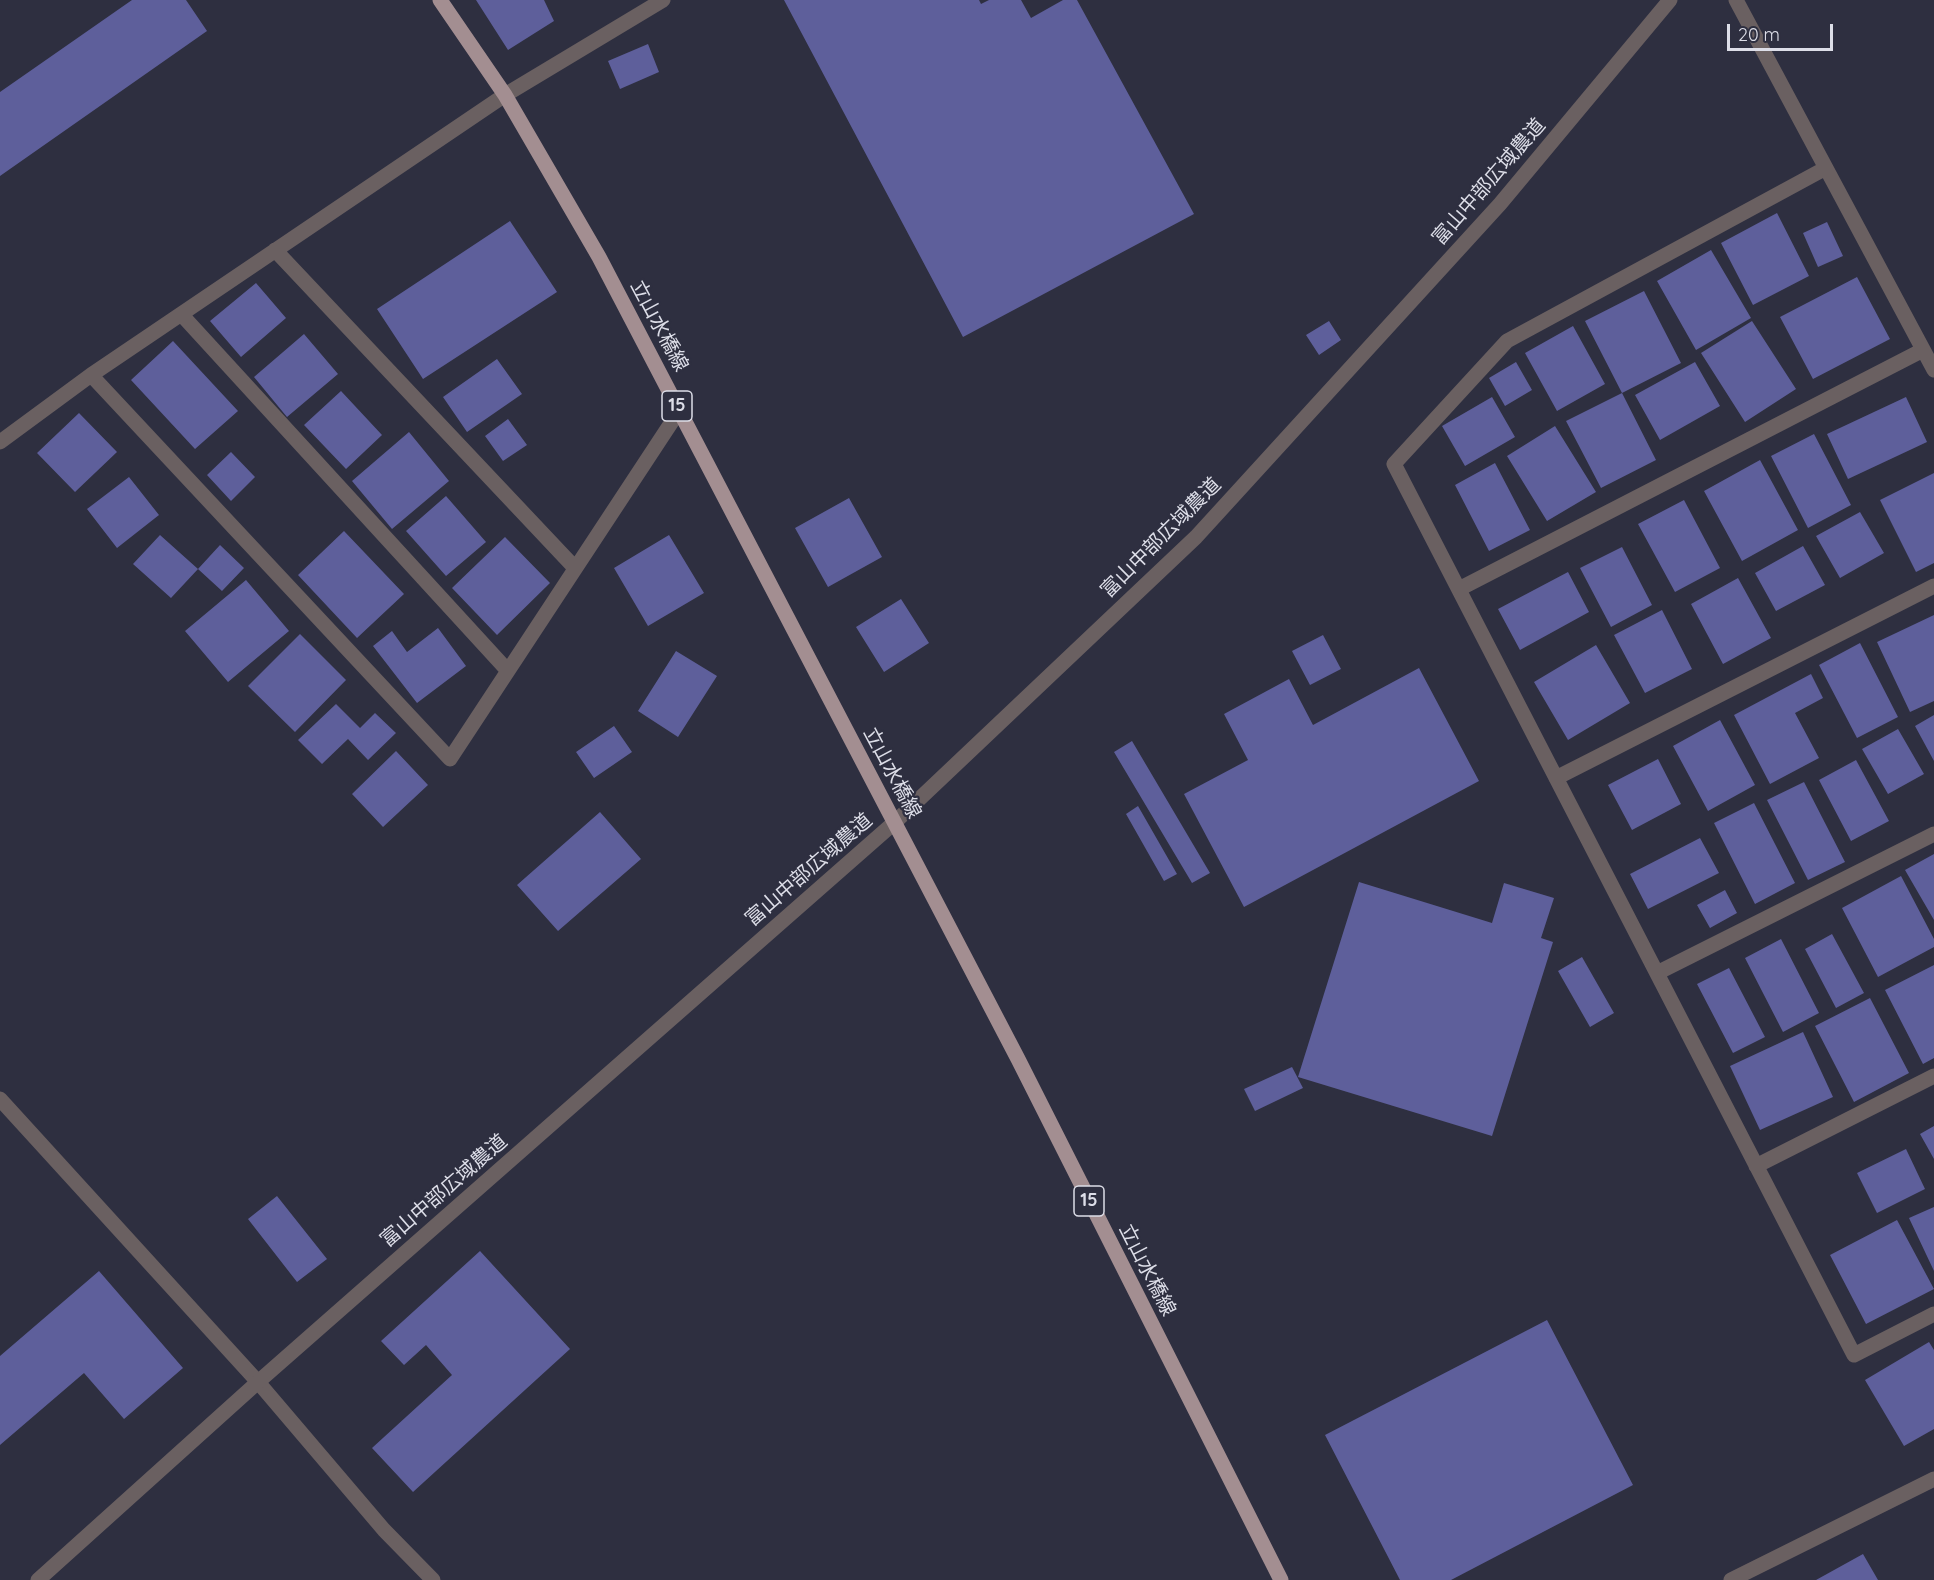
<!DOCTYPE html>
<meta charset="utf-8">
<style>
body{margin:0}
#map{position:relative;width:1934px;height:1580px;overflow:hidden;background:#2e2f40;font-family:Quicksand,sans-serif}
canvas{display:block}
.scale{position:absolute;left:1727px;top:24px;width:106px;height:27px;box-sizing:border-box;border:3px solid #dddee8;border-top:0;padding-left:8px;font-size:18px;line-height:21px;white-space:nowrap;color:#dddee8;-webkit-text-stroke:4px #2e2f40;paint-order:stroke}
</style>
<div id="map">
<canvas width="1934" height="1580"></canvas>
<div class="scale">20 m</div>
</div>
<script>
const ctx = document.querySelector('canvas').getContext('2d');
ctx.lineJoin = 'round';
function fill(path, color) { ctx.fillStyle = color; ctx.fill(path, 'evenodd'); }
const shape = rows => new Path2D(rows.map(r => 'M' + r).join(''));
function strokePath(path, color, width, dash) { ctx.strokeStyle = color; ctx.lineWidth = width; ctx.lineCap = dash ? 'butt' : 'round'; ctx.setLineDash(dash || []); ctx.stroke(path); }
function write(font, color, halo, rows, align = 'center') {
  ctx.font = font + ' Quicksand,"Noto Sans JP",sans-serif'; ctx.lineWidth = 4.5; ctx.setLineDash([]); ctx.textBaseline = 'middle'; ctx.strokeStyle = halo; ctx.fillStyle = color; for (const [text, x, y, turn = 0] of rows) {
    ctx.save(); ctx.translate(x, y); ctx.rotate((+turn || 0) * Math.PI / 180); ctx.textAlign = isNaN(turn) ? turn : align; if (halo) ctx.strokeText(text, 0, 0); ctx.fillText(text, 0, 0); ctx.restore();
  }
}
const building = shape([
 [132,0,186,0,207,31,0,176,0,92],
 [476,0,544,0,554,21,508,50],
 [784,0,979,0,981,4,989,0,1021,0,1031,18,1063,0,1077,0,1194,214,963,337],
 [648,44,659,72,620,89,608,61],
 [1777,213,1809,276,1753,305,1721,243],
 [510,221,557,292,423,379,377,309],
 [1827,222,1843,256,1818,267,1803,233],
 [1711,250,1751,318,1696,350,1657,281],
 [1857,277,1890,339,1813,379,1780,317],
 [256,283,286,318,241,357,210,321],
 [1644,291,1681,363,1622,393,1656,460,1601,488,1566,421,1622,393,1585,321],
 [1329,321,1341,340,1319,355,1306,335],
 [1752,321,1796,389,1745,422,1701,353],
 [1573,326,1605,384,1557,411,1525,353],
 [304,334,338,374,287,417,254,377],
 [173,341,238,411,195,449,131,380],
 [497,359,522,394,467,432,443,397],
 [1516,362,1532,390,1505,406,1489,378],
 [1695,362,1720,406,1660,440,1635,395],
 [341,391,382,435,346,469,304,425],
 [1492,397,1515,437,1465,466,1442,426],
 [1906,397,1927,442,1848,479,1827,434],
 [79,413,117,452,75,492,37,453],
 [508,419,527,445,503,461,485,436],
 [1555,426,1596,492,1547,521,1507,456],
 [409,432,449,481,392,529,352,481],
 [1814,434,1851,505,1808,528,1771,456],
 [231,452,255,477,231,501,207,475],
 [1760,460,1798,530,1742,561,1704,491],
 [1495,463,1530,530,1489,551,1455,485],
 [1934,473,1934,563,1916,572,1880,500],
 [129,477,159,515,117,548,87,509],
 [446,496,486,542,446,576,406,531],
 [849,498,882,557,828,587,795,528],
 [1684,500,1720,568,1675,592,1638,524],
 [1860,512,1884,553,1840,578,1816,536],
 [344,531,404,594,357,638,298,575],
 [160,535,198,569,171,598,133,564],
 [669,535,704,593,648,626,614,568],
 [505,537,550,583,497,635,452,588],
 [220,545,244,568,222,591,198,569],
 [1803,546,1825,585,1776,611,1755,573],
 [1622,547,1652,605,1611,627,1580,568],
 [1568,572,1589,612,1520,650,1498,609],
 [1738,578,1771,638,1723,664,1691,604],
 [246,580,289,631,228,682,185,631],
 [901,599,929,643,884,672,856,627],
 [1662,610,1692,669,1645,693,1614,635],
 [1934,615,1934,701,1910,712,1877,642],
 [438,628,466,666,417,703,373,646,392,631,407,652],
 [300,634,346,680,295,732,248,686],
 [1323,635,1341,669,1310,685,1292,651],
 [1860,643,1898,717,1857,738,1819,665],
 [1596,645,1630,703,1568,740,1534,682],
 [676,651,717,676,678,737,638,711],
 [1419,668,1479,781,1244,907,1184,794,1248,760,1224,714,1289,679,1313,725],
 [1811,674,1823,698,1795,713,1819,758,1770,784,1734,715],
 [336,704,360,728,375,713,396,733,368,760,348,739,322,764,298,740],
 [1934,715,1934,761,1915,726],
 [1720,720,1755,785,1708,811,1673,746],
 [614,726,632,752,594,778,576,752],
 [1898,729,1924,774,1888,794,1862,749],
 [1132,741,1210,873,1192,883,1114,752],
 [396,751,428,785,383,827,352,794],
 [1658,759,1681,804,1632,830,1608,785],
 [1856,760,1889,821,1851,841,1819,780],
 [1804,782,1845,862,1808,880,1767,800],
 [1754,803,1795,883,1755,904,1714,823],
 [1138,806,1177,874,1164,881,1126,814],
 [600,812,641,859,558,931,517,885],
 [1700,838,1719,873,1648,909,1630,874],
 [1934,854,1934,920,1905,870],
 [1901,876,1934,939,1934,947,1878,977,1842,908],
 [1359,882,1492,923,1504,883,1554,898,1541,938,1553,942,1492,1136,1298,1077],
 [1725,890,1737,913,1710,928,1697,905],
 [1832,934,1864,993,1836,1008,1805,949],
 [1781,939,1819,1013,1783,1032,1745,958],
 [1582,957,1614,1013,1590,1027,1558,971],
 [1934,965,1934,1058,1923,1064,1885,990],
 [1729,968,1765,1037,1733,1053,1697,984],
 [1870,998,1909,1073,1854,1102,1815,1026],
 [1803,1032,1833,1097,1760,1130,1730,1066],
 [1292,1067,1303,1088,1255,1111,1244,1089],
 [1934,1126,1934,1159,1920,1134],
 [1906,1149,1925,1189,1877,1213,1857,1173],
 [277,1196,327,1259,297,1282,248,1219],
 [1934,1207,1934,1271,1909,1218],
 [1897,1220,1934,1289,1866,1324,1830,1255],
 [480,1251,570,1349,413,1492,372,1448,452,1375,426,1345,404,1365,381,1341],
 [99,1271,183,1368,124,1419,84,1373,0,1445,0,1356],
 [1547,1320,1633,1485,1451,1580,1400,1580,1325,1435],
 [1929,1342,1934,1350,1934,1429,1904,1446,1865,1380],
 [1863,1554,1878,1580,1816,1580]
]);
const minor = shape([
 [1736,0,1934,370],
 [1826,168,1507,341,1394,464,1854,1355,1934,1314],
 [275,250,575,568],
 [181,314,508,671],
 [91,375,450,759,679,411],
 [0,442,91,375,505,95,663,0],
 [1459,589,1923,350],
 [1556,778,1934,586],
 [1657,973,1934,834],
 [0,1099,258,1382,384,1530,433,1580],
 [1756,1166,1934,1076],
 [1731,1580,1934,1479]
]);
const tertiary = shape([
 [38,1580,258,1382,895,822,1196,537,1500,204,1670,0]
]);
const primary = shape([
 [440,0,505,95,599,257,1018,1059,1281,1580]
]);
const shields = [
 [677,406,30],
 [1089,1201,30]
];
const shieldNames = [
 ["15",677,406],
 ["15",1089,1201]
];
const streetNames = [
 ["富山中部広域農道",1489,182,-49],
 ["立山水橋線",659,326,62],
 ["富山中部広域農道",1161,538,-45],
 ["立山水橋線",892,773,62],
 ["富山中部広域農道",809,870,-41],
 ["富山中部広域農道",444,1191,-41],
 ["立山水橋線",1147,1270,63]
];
fill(building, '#5e5f9b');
strokePath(minor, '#6a6061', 15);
strokePath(tertiary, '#6a6061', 15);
strokePath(primary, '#a38e91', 15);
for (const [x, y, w] of shields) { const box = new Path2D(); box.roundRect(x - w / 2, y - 15, w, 30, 4.5); ctx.fillStyle = '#2e2f40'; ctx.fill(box); strokePath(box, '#dddee8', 1.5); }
write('bold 18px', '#dddee8', null, shieldNames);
write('20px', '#dddee8', '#2e2f40', streetNames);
</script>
